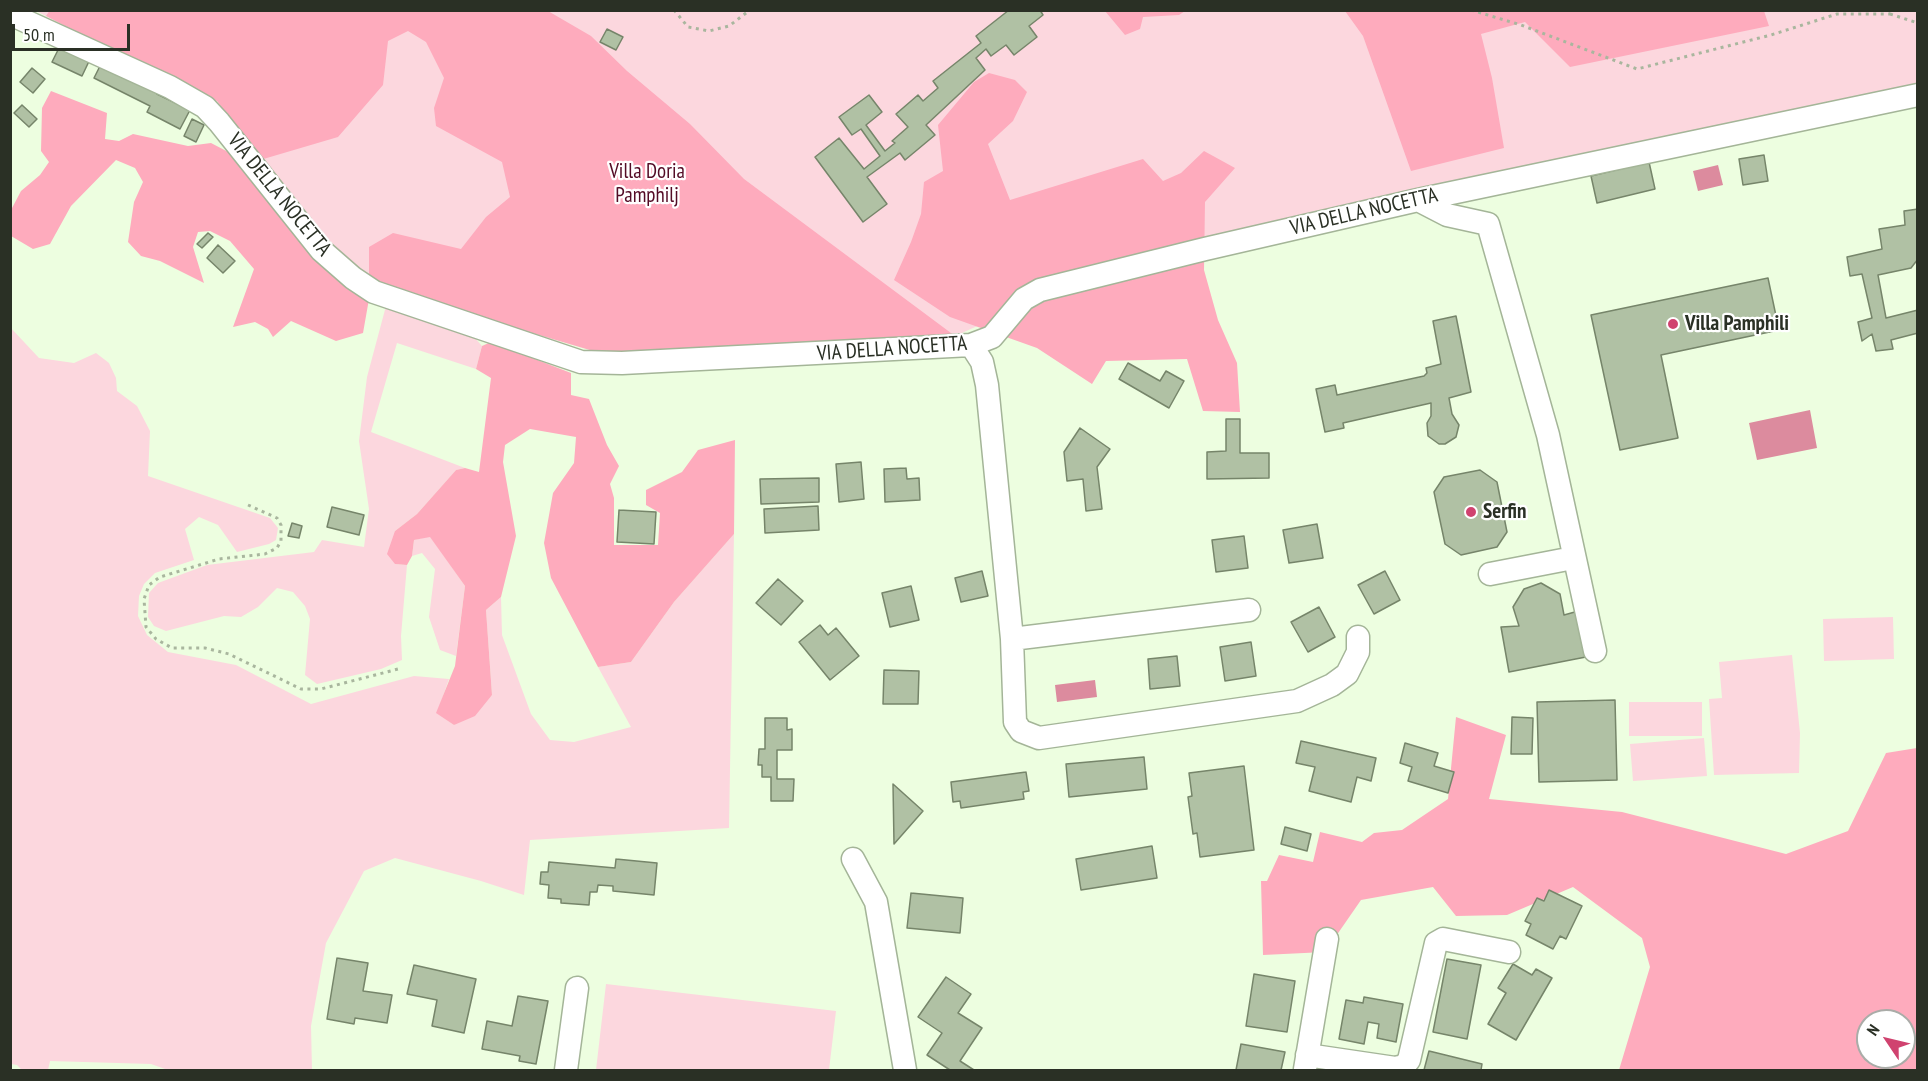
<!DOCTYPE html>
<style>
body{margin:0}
#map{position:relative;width:1928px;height:1081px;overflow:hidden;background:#edfee0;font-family:"PT Sans Narrow",sans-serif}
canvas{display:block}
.frame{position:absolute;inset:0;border:12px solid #2a3025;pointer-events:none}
.north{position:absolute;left:1856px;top:1009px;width:60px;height:60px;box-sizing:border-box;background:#fff;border:2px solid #aaaca8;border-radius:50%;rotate:305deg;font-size:16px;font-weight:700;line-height:24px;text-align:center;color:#2a3025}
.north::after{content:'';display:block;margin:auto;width:21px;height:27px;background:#d0426f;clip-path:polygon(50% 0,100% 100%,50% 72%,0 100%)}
.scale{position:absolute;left:12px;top:24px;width:118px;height:27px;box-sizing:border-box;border:3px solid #2a3025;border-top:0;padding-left:8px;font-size:18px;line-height:21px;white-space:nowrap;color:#2a3025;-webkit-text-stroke:4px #fff;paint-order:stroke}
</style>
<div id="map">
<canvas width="1928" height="1081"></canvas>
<div class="frame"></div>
<div class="north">N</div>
<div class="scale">50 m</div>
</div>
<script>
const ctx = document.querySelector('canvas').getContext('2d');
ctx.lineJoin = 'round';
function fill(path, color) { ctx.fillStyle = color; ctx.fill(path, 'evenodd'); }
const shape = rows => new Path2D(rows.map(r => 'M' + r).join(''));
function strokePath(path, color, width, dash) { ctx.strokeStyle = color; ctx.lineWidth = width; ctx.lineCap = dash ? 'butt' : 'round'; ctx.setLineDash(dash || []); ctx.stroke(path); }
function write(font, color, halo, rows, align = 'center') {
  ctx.font = font + ' "PT Sans Narrow",sans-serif'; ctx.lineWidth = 4.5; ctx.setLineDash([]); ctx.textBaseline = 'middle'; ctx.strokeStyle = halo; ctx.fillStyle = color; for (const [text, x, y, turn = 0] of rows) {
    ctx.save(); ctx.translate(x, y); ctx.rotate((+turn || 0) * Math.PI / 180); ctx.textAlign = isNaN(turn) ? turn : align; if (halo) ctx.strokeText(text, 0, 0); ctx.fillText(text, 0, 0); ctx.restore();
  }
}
const green = shape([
 [1917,10,1918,89,1227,232,982,324,955,336,369,279,301,217,217,101,178,84,36,11],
 [386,306,474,337,482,346,476,369,397,343,371,432,465,468,456,470,417,514,395,531,395,564,407,565,401,636,402,660,381,669,317,684,305,675,310,619,305,606,293,592,277,588,258,607,241,617,224,616,166,631,154,626,148,617,149,593,158,583,207,565,314,552,322,540,364,547,369,509,359,441,367,377],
 [10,327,39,358,74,363,96,353,109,363,116,378,117,391,137,406,150,431,148,476,270,518,278,528,276,540,269,544,237,552,218,525,199,517,185,529,194,560,155,573,144,584,139,596,138,616,147,635,168,652,236,665,311,704,414,676,449,679,437,713,454,725,492,695,486,610,501,597,502,635,531,714,550,740,574,742,631,727,598,667,631,662,674,602,734,534,729,828,530,840,524,895,481,881,395,858,364,871,326,943,311,1026,312,1070,168,1070,151,1064,50,1061,48,1070,22,1070,17,1065,11,1064],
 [430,536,465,586,456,656,440,650,429,617,435,569,422,553,412,556,414,540],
 [1893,617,1894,659,1824,661,1823,619],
 [1792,655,1800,733,1799,773,1714,775,1709,699,1722,698,1719,662],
 [1629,702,1702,702,1702,736,1629,736],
 [1704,738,1707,776,1633,781,1630,744],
 [606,984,836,1011,829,1070,596,1070]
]);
const forest = shape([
 [50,10,548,11,591,36,627,71,690,124,744,179,955,336,620,359,458,311,369,279,369,247,393,233,461,249,486,217,510,197,502,162,436,126,434,108,444,78,426,42,408,31,388,41,383,85,338,137,260,160,217,101,178,84,46,16],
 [1105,11,1185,11,1179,15,1143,17,1140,29,1125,35],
 [1764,11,1769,26,1570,67,1525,22,1481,34,1492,78,1504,148,1411,171,1363,36,1345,11],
 [989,73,1015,80,1027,92,1013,121,988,144,1010,200,1143,159,1163,181,1181,173,1204,151,1235,168,1205,202,1204,270,1218,320,1237,363,1240,412,1203,411,1187,359,1106,361,1092,384,1037,348,950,317,894,280,911,242,921,214,924,182,943,171,938,125,974,82],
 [51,91,107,113,105,139,119,141,133,134,188,146,211,143,234,155,369,299,363,333,336,341,291,321,273,337,268,329,255,322,233,327,254,269,230,241,210,231,198,232,193,247,204,283,160,261,141,256,128,242,134,202,143,182,135,168,116,160,71,206,50,244,33,249,11,236,11,210,21,191,40,175,49,162,41,151,42,108],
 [491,342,571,373,571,395,589,399,607,445,619,466,610,484,614,498,614,545,658,545,660,513,646,505,646,490,682,472,698,450,735,440,734,534,674,602,631,662,598,667,551,578,544,543,553,493,574,463,576,437,530,429,505,445,503,462,516,536,501,597,486,610,492,695,475,716,454,725,436,713,455,666,465,586,430,537,414,540,412,556,407,565,395,564,387,554,395,531,417,514,456,470,465,468,479,472,491,378,476,369,482,346],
 [1456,717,1506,735,1489,799,1622,812,1786,854,1848,831,1886,753,1917,748,1917,1070,1619,1070,1650,967,1642,938,1573,887,1507,915,1456,916,1433,887,1361,900,1325,952,1263,955,1261,881,1267,881,1279,855,1313,862,1320,832,1362,842,1374,833,1402,830,1448,799],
 [1868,1021,1904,1021,1904,1057,1868,1057]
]);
const water = shape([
 [1718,165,1723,185,1698,191,1693,171],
 [1810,410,1817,448,1757,460,1749,423],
 [1095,680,1097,697,1057,702,1055,685]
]);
const building = shape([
 [1009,10,1040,10,1043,15,1029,26,1037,37,1014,55,1006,45,991,56,986,49,976,58,985,70,926,125,935,135,905,160,900,153,867,177,887,204,863,222,815,157,839,138,864,169,880,156,861,129,852,135,839,117,869,95,882,112,866,125,885,151,895,143,892,141,908,127,896,114,918,95,923,101,938,88,933,81,981,43,976,36,1009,10],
 [607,29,623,37,616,50,600,42,607,29],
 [62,42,92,55,82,76,52,62,62,42],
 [103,60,160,89,157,94,190,110,180,129,147,112,150,106,94,78,103,60],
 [32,68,45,79,33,93,20,82,32,68],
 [22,105,37,119,29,127,14,113,22,105],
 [192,119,204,125,196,142,184,136,192,119],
 [1764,155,1768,181,1743,185,1739,159,1764,155],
 [1649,162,1655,189,1597,203,1591,176,1649,162],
 [1918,209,1918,259,1911,268,1878,275,1886,318,1918,310,1918,333,1891,340,1893,349,1876,351,1872,334,1862,341,1858,322,1872,318,1862,274,1850,276,1847,257,1882,249,1879,229,1905,225,1904,211,1918,209],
 [208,233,213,237,202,248,197,244,208,233],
 [218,245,235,261,223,273,207,258,218,245],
 [1768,278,1779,330,1661,355,1678,438,1620,450,1591,315,1768,278],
 [1456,316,1471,392,1449,398,1452,414,1459,425,1456,437,1445,444,1439,444,1428,436,1427,423,1431,416,1431,403,1343,423,1344,428,1325,432,1316,389,1335,385,1337,395,1424,376,1427,373,1426,368,1441,364,1433,321,1456,316],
 [1128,363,1160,381,1166,371,1184,381,1169,408,1119,379,1128,363],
 [1226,419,1240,419,1240,453,1269,453,1269,478,1207,479,1207,452,1226,451,1226,419],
 [1080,428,1110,449,1097,467,1102,509,1086,511,1083,479,1067,481,1064,452,1080,428],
 [861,462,864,499,839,502,836,464,861,462],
 [906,468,907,479,919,478,920,500,885,502,884,469,906,468],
 [1480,470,1497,482,1507,532,1497,547,1461,555,1445,544,1434,492,1444,477,1480,470],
 [819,478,819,502,761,504,760,479,819,478],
 [818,506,819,530,765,533,764,509,818,506],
 [332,507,364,515,359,535,327,527,332,507],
 [619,510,656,512,654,544,617,542,619,510],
 [292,523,302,526,299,538,288,536,292,523],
 [1317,524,1323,558,1289,563,1283,530,1317,524],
 [1244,536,1248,568,1216,572,1212,540,1244,536],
 [982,571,988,596,961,602,955,578,982,571],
 [1385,571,1400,600,1374,614,1358,585,1385,571],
 [778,579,803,601,781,625,756,603,778,579],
 [1541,583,1560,594,1564,615,1582,610,1591,656,1509,672,1501,627,1519,626,1513,607,1524,589,1541,583],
 [911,586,919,620,890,627,882,593,911,586],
 [1319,607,1335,637,1308,652,1291,622,1319,607],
 [820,625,828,635,836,628,859,656,830,680,799,642,820,625],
 [1251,642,1256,676,1225,681,1220,647,1251,642],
 [1177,656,1180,686,1150,689,1148,659,1177,656],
 [884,670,919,671,918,704,883,704,884,670],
 [1615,700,1617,780,1539,782,1537,702,1615,700],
 [1512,717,1533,718,1532,754,1511,754,1512,717],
 [765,718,787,718,787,730,792,729,792,750,777,750,777,779,794,779,793,801,771,801,771,777,762,777,762,765,758,765,759,749,765,749,765,718],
 [1301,741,1376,758,1371,781,1357,777,1351,802,1309,791,1315,767,1296,763,1301,741],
 [1405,743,1438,753,1434,766,1454,772,1448,793,1408,781,1412,767,1400,763,1405,743],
 [1144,757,1147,789,1069,797,1066,764,1144,757],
 [1244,766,1254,850,1200,857,1197,833,1193,834,1188,797,1192,796,1189,773,1244,766],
 [1026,772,1029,791,1023,792,1024,799,961,808,960,801,953,802,951,782,1026,772],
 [893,784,923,811,894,844,893,784],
 [1285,827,1311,834,1307,851,1281,844,1285,827],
 [1152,846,1157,878,1081,890,1076,859,1152,846],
 [616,859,657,863,654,895,613,891,613,886,598,885,597,892,590,892,589,905,561,903,561,899,548,898,549,885,540,884,541,872,548,872,549,862,615,868,616,859],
 [1549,890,1582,906,1566,939,1560,936,1553,949,1526,935,1531,924,1525,921,1537,898,1544,901,1549,890],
 [911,893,963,898,960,933,907,928,911,893],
 [337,958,368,963,363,991,392,995,387,1023,355,1018,354,1024,327,1019,337,958],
 [1447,959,1481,965,1467,1039,1433,1032,1447,959],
 [1513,964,1532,975,1536,969,1552,978,1516,1040,1488,1024,1506,993,1498,988,1513,964],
 [414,965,476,979,464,1033,432,1026,437,1000,407,994,414,965],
 [1254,974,1295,981,1287,1032,1246,1026,1254,974],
 [946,977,971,994,958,1013,982,1028,960,1061,974,1070,950,1070,927,1055,942,1033,918,1017,946,977],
 [518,996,548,1001,536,1064,519,1061,520,1056,482,1049,487,1021,512,1026,518,996],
 [1364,997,1403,1004,1396,1042,1377,1038,1379,1024,1368,1022,1364,1044,1339,1039,1346,1000,1363,1003,1364,997],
 [1241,1044,1285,1052,1281,1070,1236,1070,1241,1044],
 [1429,1051,1482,1064,1481,1070,1424,1070,1429,1051]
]);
const path = shape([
 [674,10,688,27,709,31,729,26,750,10],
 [1471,10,1521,25,1637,69,1771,35,1837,14,1890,14,1893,10],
 [1890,14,1918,23],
 [248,505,277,518,281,525,281,541,277,548,265,554,219,559,160,577,149,585,144,599,146,627,156,639,172,648,205,648,229,654,301,689,321,689,402,668]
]);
const minor = shape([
 [10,14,170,87,205,107,219,122,321,250,353,278,374,292,581,362,622,363,971,345,992,337,1024,299,1040,290,1205,249,1418,200,1918,95],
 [1418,200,1447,215,1488,224,1548,435,1595,651],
 [971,345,982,362,987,385,1012,639,1015,722,1021,731,1039,738,1297,701,1332,685,1347,674,1358,652,1358,637],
 [1490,574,1573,558],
 [1012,639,1249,610],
 [853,859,876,902,905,1070],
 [1307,1055,1395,1068,1404,1066,1409,1060,1436,943,1443,939,1509,952],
 [1305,1069,1327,939],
 [566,1070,577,988]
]);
const markers = [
 [1673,324,6,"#d0426f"],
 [1471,512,6,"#d0426f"]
];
const parkNames = [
 ["Villa Doria",647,172],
 ["Pamphilj",647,196]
];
const streetNames = [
 ["VIA DELLA NOCETTA",279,195,51],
 ["VIA DELLA NOCETTA",1364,212,-13],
 ["VIA DELLA NOCETTA",892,349,-4]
];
const poiNames = [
 ["Villa Pamphili",1685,324],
 ["Serfin",1483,512]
];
fill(green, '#fcd7de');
fill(forest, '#feabbd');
fill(water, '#dc8b9e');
fill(building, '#b0c1a4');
strokePath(building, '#76856a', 1.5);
strokePath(minor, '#a4b598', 25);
strokePath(path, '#a9b69e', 3, [3, 4.5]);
strokePath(minor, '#fff', 22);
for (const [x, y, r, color] of markers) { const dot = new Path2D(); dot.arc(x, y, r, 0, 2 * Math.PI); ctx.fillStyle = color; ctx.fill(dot); strokePath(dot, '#fff', 2); }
write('21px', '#540c26', '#fff', parkNames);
write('21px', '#2a3025', '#fff', streetNames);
write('bold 21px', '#2a3025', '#fff', poiNames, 'left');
</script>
